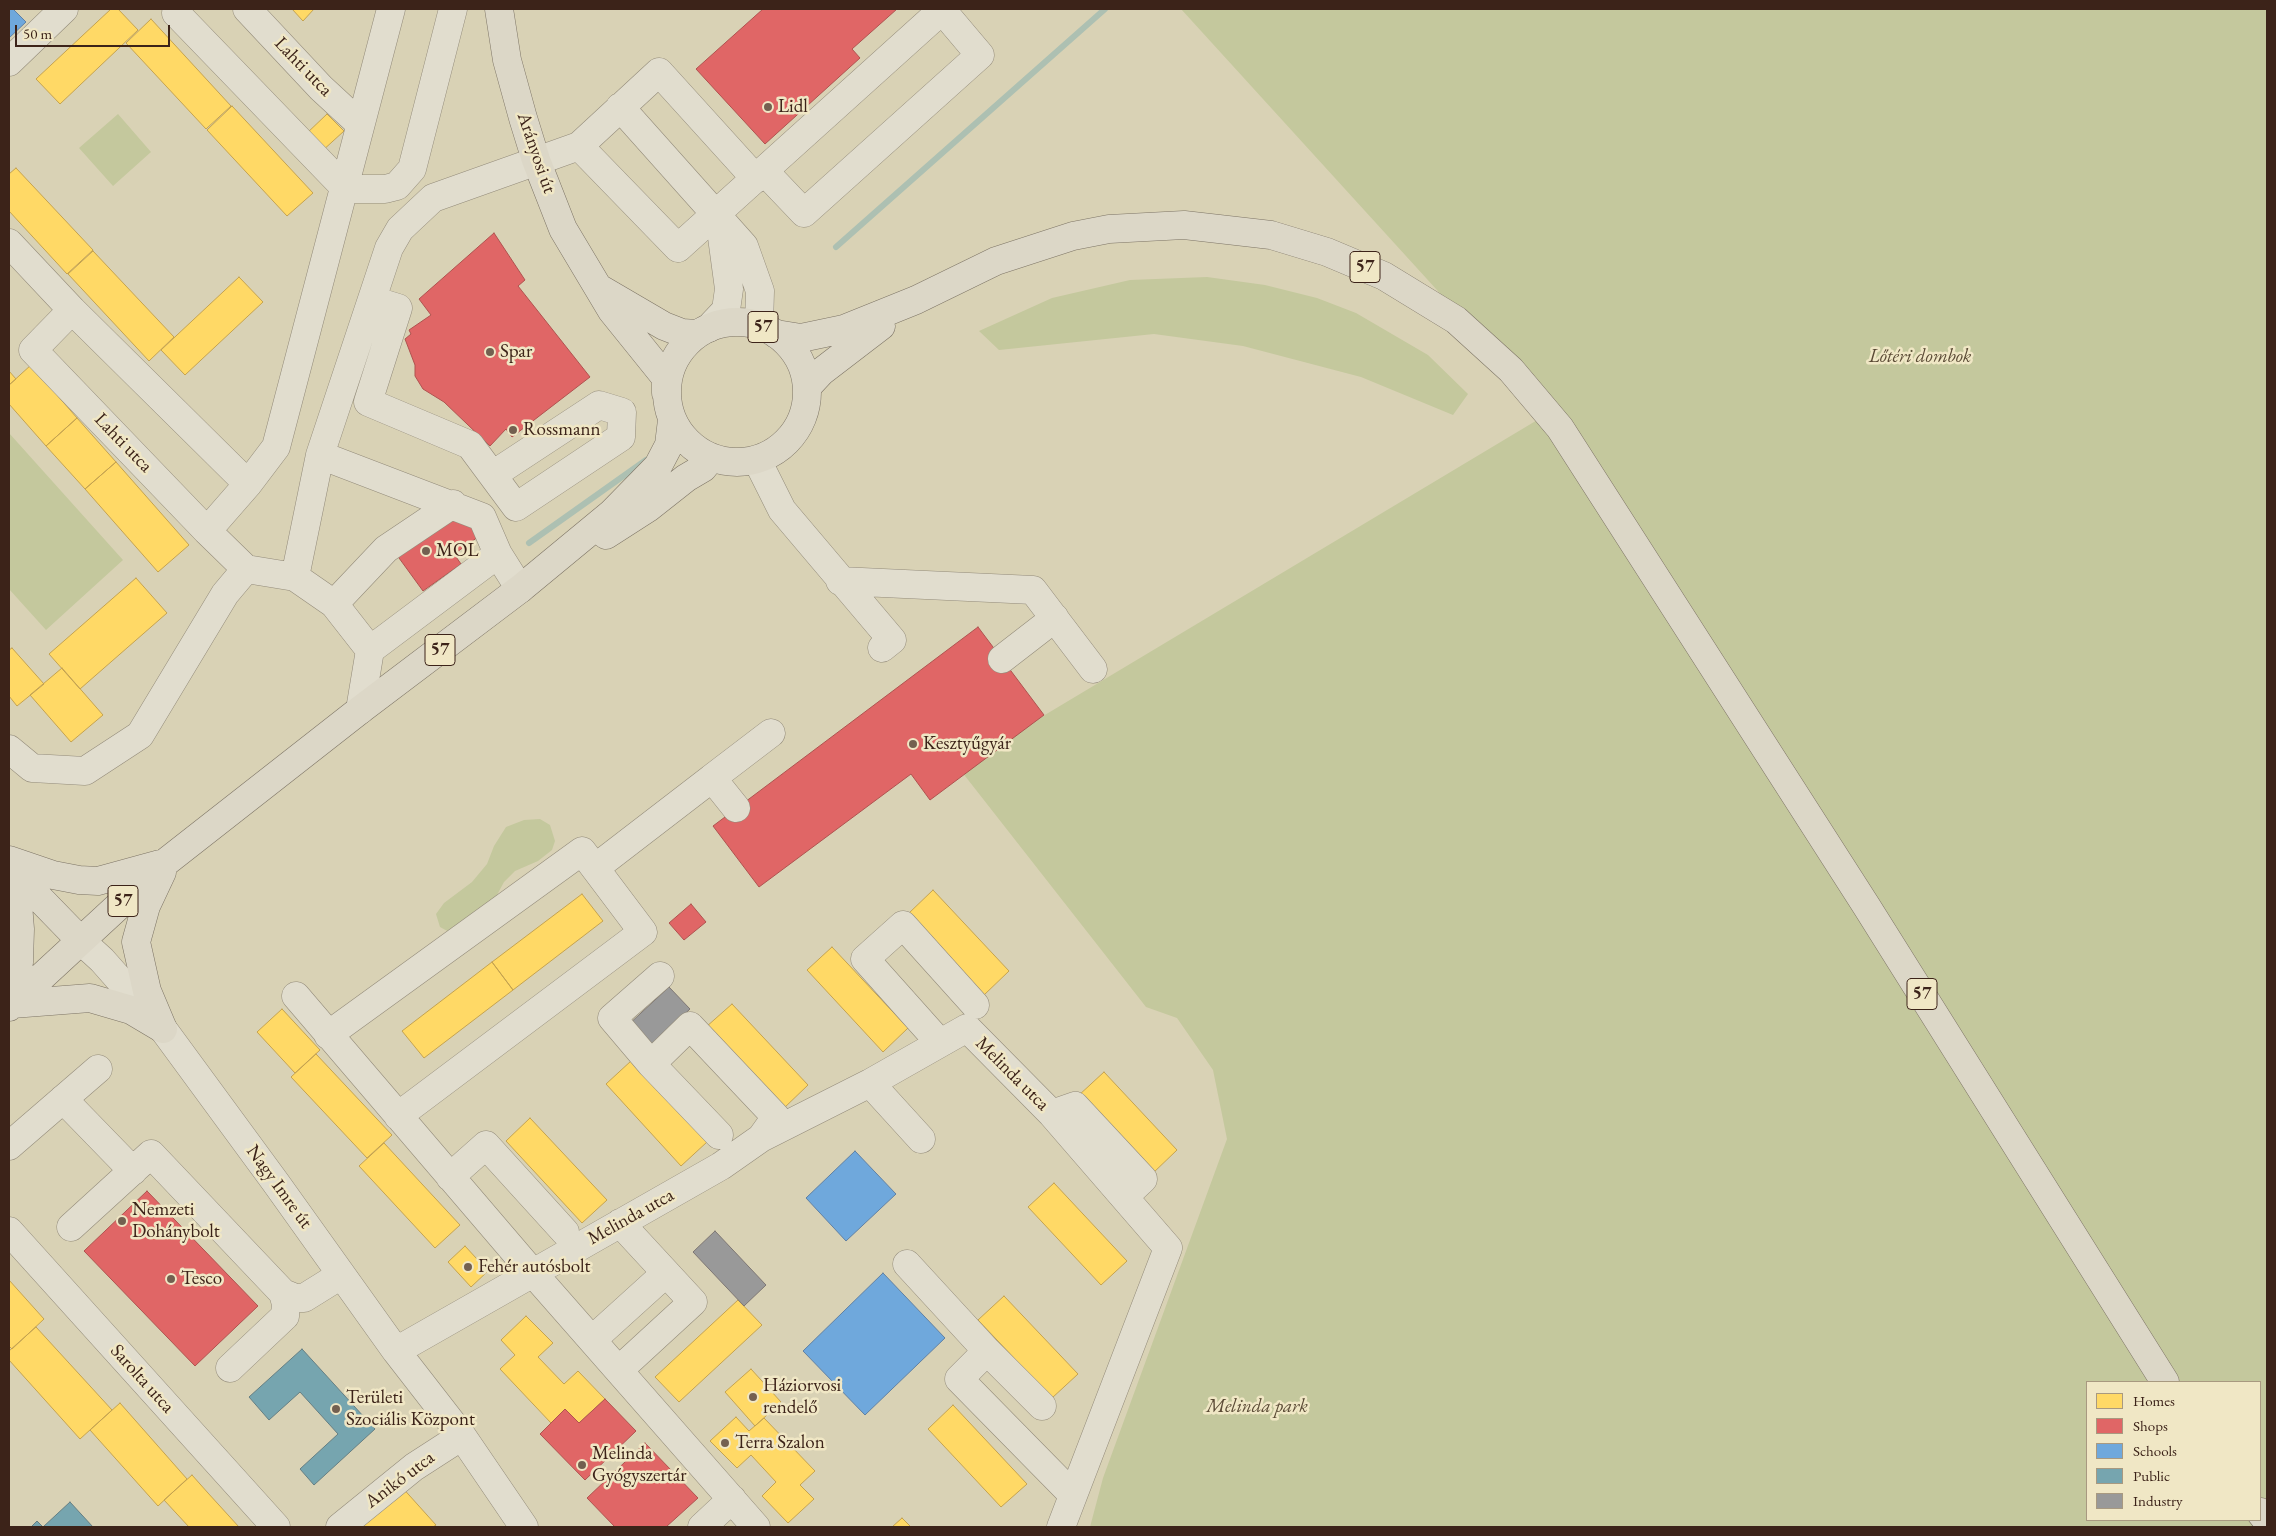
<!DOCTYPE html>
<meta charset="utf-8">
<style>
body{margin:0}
#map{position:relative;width:2276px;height:1536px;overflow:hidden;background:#d9d2b5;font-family:"EB Garamond",serif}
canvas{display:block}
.frame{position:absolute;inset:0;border:10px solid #3c2319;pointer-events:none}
.legend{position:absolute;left:2086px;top:1381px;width:175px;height:140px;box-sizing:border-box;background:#f0e7c5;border:1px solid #a89980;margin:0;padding:6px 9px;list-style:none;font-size:15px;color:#3c2319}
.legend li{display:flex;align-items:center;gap:10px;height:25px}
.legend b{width:25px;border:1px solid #a89980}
.scale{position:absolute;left:15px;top:25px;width:155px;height:22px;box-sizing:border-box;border:2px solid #3c2319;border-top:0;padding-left:6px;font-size:15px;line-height:18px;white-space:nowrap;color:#3c2319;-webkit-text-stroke:4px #f0e7c5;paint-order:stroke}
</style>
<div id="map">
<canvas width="2276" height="1536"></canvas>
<div class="frame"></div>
<ul class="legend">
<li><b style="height:14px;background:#ffd966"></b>Homes</li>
<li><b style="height:14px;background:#e06666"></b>Shops</li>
<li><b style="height:14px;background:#6fa8dc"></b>Schools</li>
<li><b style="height:14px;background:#76a5af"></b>Public</li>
<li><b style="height:14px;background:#999"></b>Industry</li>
</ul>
<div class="scale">50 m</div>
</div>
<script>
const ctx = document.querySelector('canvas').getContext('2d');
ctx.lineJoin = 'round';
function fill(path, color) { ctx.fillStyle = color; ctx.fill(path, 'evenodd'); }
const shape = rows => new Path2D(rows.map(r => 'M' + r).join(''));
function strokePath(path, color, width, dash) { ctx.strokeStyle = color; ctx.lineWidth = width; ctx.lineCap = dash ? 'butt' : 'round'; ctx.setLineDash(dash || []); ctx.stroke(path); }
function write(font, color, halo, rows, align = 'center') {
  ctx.font = font + ' "EB Garamond",serif'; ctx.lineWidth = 5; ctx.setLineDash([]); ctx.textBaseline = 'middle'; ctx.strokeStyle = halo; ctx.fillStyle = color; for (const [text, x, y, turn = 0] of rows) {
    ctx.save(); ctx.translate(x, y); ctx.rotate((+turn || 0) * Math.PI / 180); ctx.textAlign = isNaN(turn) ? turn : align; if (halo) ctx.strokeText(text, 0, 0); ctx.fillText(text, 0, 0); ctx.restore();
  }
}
const green = shape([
 [1181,9,2267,9,2267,1527,1090,1527,1103,1478,1227,1139,1213,1070,1177,1018,1146,1007,958,767,1549,413],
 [2087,1382,2260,1382,2260,1520,2087,1520],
 [118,114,151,152,113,186,79,148],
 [1207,277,1265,285,1317,298,1356,313,1428,355,1468,394,1453,415,1361,377,1243,346,1154,334,999,350,979,331,1052,298,1130,280],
 [9,433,123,560,46,630,9,589],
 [540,819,550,825,555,841,552,850,538,861,515,871,504,882,491,906,451,933,440,927,436,914,444,903,472,882,487,864,494,846,506,827,524,820]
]);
const homes = shape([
 [111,9,118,9,138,30,60,104,36,79,111,9],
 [292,9,314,9,303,21,292,9],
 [151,19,231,106,206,129,126,43,151,19],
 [232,106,313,193,287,216,207,130,232,106],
 [327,114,344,131,321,152,305,135,327,114],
 [16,168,93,250,67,274,9,211,9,174,16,168],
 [93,251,174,337,149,361,68,274,93,251],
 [239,277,263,302,185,375,161,350,239,277],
 [31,365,77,418,46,446,9,404,9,385,31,365],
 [9,371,16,379,9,385,9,371],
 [77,418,116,462,85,489,46,446,77,418],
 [116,462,189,545,158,572,85,489,116,462],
 [136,578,167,613,80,689,49,654,136,578],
 [12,648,44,684,17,706,9,696,9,650,12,648],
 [62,668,103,715,71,742,30,695,62,668],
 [933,890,1009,971,984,995,908,914,933,890],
 [582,894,603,921,513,990,492,962,582,894],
 [832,947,908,1028,883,1052,807,970,832,947],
 [492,962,513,990,424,1058,402,1031,492,962],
 [732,1004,808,1085,783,1109,706,1027,732,1004],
 [282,1009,320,1050,295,1073,257,1032,282,1009],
 [316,1054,392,1135,367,1158,291,1077,316,1054],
 [631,1061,707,1142,681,1166,606,1084,631,1061],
 [1104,1072,1177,1150,1152,1174,1078,1096,1104,1072],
 [530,1118,607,1200,582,1223,506,1141,530,1118],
 [384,1143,460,1225,435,1248,359,1166,384,1143],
 [1054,1183,1127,1261,1101,1285,1028,1207,1054,1183],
 [465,1246,488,1271,471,1287,448,1262,465,1246],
 [9,1280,44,1319,12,1349,9,1346,9,1280],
 [1004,1296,1078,1374,1052,1398,978,1320,1004,1296],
 [738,1300,762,1325,679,1402,655,1377,738,1300],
 [526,1316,553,1343,538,1357,564,1384,578,1371,605,1399,579,1423,565,1409,551,1423,500,1369,515,1355,501,1340,526,1316],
 [36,1327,112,1410,80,1439,9,1360,9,1351,36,1327],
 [751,1369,781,1402,755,1426,725,1392,751,1369],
 [120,1403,187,1479,158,1506,90,1430,120,1403],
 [953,1405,1027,1484,1001,1507,928,1429,953,1405],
 [736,1417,749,1431,764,1418,815,1471,800,1485,814,1499,788,1523,762,1496,776,1482,751,1455,737,1468,710,1441,736,1417],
 [192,1475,208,1493,239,1527,189,1527,164,1500,192,1475],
 [400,1485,436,1525,433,1527,351,1527,400,1485],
 [902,1518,911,1527,892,1527,902,1518]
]);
const shops = shape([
 [763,9,897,9,852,49,860,58,765,144,696,69,763,9],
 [494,233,525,280,518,286,590,377,512,437,506,429,490,446,444,402,423,389,415,376,415,365,405,339,411,334,409,330,431,315,419,299,494,233],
 [462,514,478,537,454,554,461,564,423,591,391,547,462,514],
 [978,627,1044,715,930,800,911,774,759,887,713,826,978,627],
 [691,904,706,922,684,940,669,923,691,904],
 [147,1191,258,1306,195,1366,84,1251,147,1191],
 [605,1399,636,1431,585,1480,540,1434,565,1409,579,1423,605,1399],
 [645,1443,698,1498,666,1527,615,1527,587,1498,645,1443]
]);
const schools = shape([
 [9,9,13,9,26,22,9,38,9,9],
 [855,1151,896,1194,846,1241,806,1198,855,1151],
 [883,1273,945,1338,865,1415,803,1351,883,1273]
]);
const public = shape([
 [302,1349,375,1429,314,1485,300,1469,338,1434,300,1392,269,1420,249,1397,302,1349],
 [70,1502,93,1527,31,1527,37,1521,43,1527,70,1502]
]);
const industry = shape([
 [669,987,690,1009,648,1048,627,1026,669,987],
 [715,1231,766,1285,744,1306,693,1252,715,1231]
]);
const stream = shape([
 [836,247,1105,9],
 [529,543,646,460]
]);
const minor = shape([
 [247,9,321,88,360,124],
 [176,13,346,189,385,189,397,186,412,169,453,9],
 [9,62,64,9],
 [620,107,744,246,760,291,759,325],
 [579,146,678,248,942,10,980,55,804,213,764,171],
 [9,243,72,310],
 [372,300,398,308,368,402,470,445,516,507,621,437,622,412,599,405,494,474],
 [709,328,726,310,729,289,719,215],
 [320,455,482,517,498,554,520,589],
 [757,460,782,510,892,640,882,648],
 [248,484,72,310,33,350,207,531,248,484,276,447,391,9],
 [207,531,246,569,295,577,334,604,370,650],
 [295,577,320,455,389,248,400,229,433,198,579,146,659,72,756,179],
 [840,581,1033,590,1093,669],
 [334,604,386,549,453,504],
 [1002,659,1055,618],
 [360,710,370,650,498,554],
 [9,749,32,768,85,771,140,735,225,594,246,569],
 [712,778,771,733],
 [595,868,712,778,736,808],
 [80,940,102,960,163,1029,276,1183,396,1351,462,1436,524,1527],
 [296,996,526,1265,756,1527],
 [328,1035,582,851,643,932,398,1116],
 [940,1043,865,959,903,925,975,1005],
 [651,1064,612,1018,660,976],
 [870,1083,921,1139],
 [63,1099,133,1171],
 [1052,1114,1075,1106,1143,1179,1124,1197],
 [719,1135,651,1064,690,1026,776,1117,761,1138],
 [9,1146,98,1069],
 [450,1177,486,1145,565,1232],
 [71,1227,151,1154,283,1293,295,1298,304,1298,341,1275],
 [9,1231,276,1527],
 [907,1264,987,1351],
 [592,1340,666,1273],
 [396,1351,721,1166,761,1138,870,1083,967,1028,1052,1114,1168,1248,1061,1527],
 [230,1368,285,1316,286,1304,283,1293],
 [619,1370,693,1302,620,1223],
 [1042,1406,987,1351,959,1379,1073,1495],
 [340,1527,414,1467,462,1436],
 [702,1527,732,1499]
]);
const major = shape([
 [499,9,507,60,523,118,536,160,563,229,612,311,666,378,666,393],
 [599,288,664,326,682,333,697,334],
 '667 392a70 70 0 1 1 140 0a70 70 0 1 1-140 0Z',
 [776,334,801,338,844,329,916,300,996,261,1073,236,1109,229,1184,225,1271,235,1327,252,1384,276,1456,320,1511,370,1560,428,1867,907,2165,1382],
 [807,387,821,372,881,326],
 [606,535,648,508,686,478,703,468,711,458],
 [9,860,53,875,79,880,98,881,160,864],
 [10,868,80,940],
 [162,872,146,906,136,942,147,991,163,1029],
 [9,880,18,904,20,929,19,962,12,1004],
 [12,1004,90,998,131,1010,163,1029],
 [9,1007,166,862,360,710,520,589,612,513,658,466,669,445,672,420],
 [2260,1512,2267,1521]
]);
const markers = [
 [768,107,5,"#736050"],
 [490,352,5,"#736050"],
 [513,430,5,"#736050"],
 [426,551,5,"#736050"],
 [913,744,5,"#736050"],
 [122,1221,5,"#736050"],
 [468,1267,5,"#736050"],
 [171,1279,5,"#736050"],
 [753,1397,5,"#736050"],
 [336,1409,5,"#736050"],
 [725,1443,5,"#736050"],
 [582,1465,5,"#736050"]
];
const shields = [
 [1365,267,30],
 [763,327,30],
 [440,650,30],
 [123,901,30],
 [1922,994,30]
];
const shieldNames = [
 ["57",1365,267],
 ["57",763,327],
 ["57",440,650],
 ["57",123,901],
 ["57",1922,994]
];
const streetNames = [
 ["Lahti utca",303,67,46],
 ["Arányosi út",536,153,71],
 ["Lahti utca",123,443,46],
 ["Melinda utca",1012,1074,45],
 ["Nagy Imre út",279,1187,54],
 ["Melinda utca",631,1217,-29],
 ["Sarolta utca",142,1379,48],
 ["Anikó utca",400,1480,-37]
];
const poiNames = [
 ["Lidl",778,107],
 ["Spar",500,352],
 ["Rossmann",523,430],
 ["MOL",436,551],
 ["Kesztyűgyár",923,744],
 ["Nemzeti",132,1210],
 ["Dohánybolt",132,1232],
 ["Fehér autósbolt",478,1267],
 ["Tesco",181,1279],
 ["Háziorvosi",763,1386],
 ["rendelő",763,1408],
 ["Területi",346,1398],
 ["Szociális Központ",346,1420],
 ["Terra Szalon",735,1443],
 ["Melinda",592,1454],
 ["Gyógyszertár",592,1476]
];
const parkNames = [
 ["Lőtéri dombok",1920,357],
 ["Melinda park",1257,1407]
];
fill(green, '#c4c89d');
fill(homes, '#ffd966');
strokePath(homes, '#c4a24f', 1);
fill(shops, '#e06666');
strokePath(shops, '#af524f', 1);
fill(schools, '#6fa8dc');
strokePath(schools, '#6080a2', 1);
fill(public, '#76a5af');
strokePath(public, '#657e82', 1);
fill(industry, '#999');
strokePath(industry, '#7d7673', 1);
strokePath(stream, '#adc0b2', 6);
strokePath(minor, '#938b7a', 29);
strokePath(major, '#7d7465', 29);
strokePath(minor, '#e1ddce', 28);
strokePath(major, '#dcd7c7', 28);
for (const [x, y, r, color] of markers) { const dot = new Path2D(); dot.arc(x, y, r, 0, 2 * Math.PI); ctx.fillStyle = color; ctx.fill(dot); strokePath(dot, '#f0e7c5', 2); }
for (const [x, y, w] of shields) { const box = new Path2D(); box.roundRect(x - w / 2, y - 15.5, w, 31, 4); ctx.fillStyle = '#f0e7c5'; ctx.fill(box); strokePath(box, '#3c2319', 1); }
write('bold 18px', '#3c2319', null, shieldNames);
write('19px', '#3c2319', '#f0e7c5', streetNames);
write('19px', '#3c2319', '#f0e7c5', poiNames, 'left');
write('italic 19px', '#5a4a35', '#f0e7c5', parkNames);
</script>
